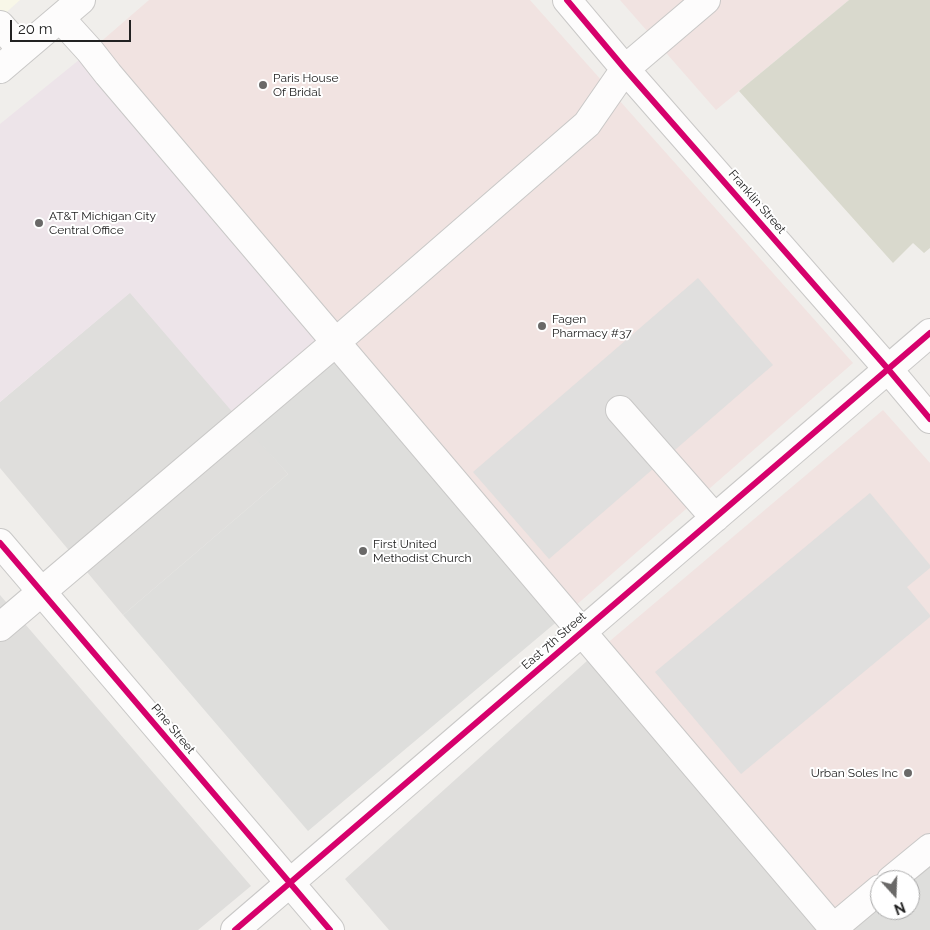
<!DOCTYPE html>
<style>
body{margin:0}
#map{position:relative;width:930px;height:930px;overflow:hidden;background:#f0eeeb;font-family:Raleway,sans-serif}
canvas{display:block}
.north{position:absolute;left:870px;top:870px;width:50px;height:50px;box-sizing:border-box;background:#fff;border:1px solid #a7a7a7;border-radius:50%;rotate:160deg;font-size:14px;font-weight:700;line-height:20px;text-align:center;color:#222}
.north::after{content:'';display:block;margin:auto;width:18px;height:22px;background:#6a6968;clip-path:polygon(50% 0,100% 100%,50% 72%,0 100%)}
.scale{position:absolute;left:10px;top:20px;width:121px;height:22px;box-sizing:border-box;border:2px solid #222;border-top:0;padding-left:6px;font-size:15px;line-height:18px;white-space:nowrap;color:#222;-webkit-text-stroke:4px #fff;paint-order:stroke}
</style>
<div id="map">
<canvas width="930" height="930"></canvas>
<div class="north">N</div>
<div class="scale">20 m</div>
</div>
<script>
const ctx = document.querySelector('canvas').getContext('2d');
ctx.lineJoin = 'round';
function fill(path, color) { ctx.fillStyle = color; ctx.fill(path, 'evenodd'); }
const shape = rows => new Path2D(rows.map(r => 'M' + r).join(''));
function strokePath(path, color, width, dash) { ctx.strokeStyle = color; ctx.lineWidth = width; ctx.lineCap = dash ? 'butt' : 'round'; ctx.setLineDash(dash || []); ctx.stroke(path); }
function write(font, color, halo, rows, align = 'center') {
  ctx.font = font + ' Raleway,sans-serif'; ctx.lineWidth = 4; ctx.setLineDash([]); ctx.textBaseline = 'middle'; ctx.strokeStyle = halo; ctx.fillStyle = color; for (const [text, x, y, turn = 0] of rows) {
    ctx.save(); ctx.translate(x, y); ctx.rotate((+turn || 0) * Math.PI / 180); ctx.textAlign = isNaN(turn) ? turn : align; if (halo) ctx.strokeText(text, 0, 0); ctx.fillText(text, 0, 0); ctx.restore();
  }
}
const residential = shape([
 [130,292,288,474,123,615,0,468,0,402],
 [0,595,251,886,198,930,0,930],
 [598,651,835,930,389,930,345,879]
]);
const commercial = shape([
 [149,0,530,0,853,363,566,614,90,51],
 [620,0,849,0,716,110],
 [883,410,930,463,930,848,833,928,598,651]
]);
const industrial = shape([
 [90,51,336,342,241,422,130,293,0,402,0,124]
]);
const education = shape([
 [0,0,20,0,0,18]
]);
const religious = shape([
 [336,342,566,614,308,831,123,615,288,474,241,422],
 [930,848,930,930,835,930,880,889,880,910,910,910,910,880]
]);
const construction = shape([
 [849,0,930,0,930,248,924,253,913,243,893,263,739,91]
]);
const parking = shape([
 [698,278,773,365,549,559,473,472],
 [870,493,930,565,930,568,907,587,930,615,930,617,741,774,655,672]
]);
const minor = shape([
 [567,0,625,69,888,369,930,419],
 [60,18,90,51,108,74,835,930],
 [0,25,22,50],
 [0,69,81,0],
 [620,410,715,518],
 [0,543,330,930],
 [0,627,336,342,587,124,625,69,706,0],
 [891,880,930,848],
 [235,930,930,333],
 [831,930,880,889]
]);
const cycleway = shape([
 [567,0,625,69,888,369,930,419],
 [0,543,330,930],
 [235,930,930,333]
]);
const markers = [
 [263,85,5,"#6a6968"],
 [39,223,5,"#6a6968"],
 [542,326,5,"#6a6968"],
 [363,551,5,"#6a6968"],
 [908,773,5,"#6a6968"]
];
const poiNames = [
 ["Paris House",273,78],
 ["Of Bridal",273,92],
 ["AT&T Michigan City",49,216],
 ["Central Office",49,230],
 ["Fagen",552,319],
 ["Pharmacy #37",552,333],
 ["First United",373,544],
 ["Methodist Church",373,558],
 ["Urban Soles Inc",898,773,"right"]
];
const streetNames = [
 ["Franklin Street",757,202,49],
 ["East 7th Street",554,641,-41],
 ["Pine Street",173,729,50]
];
fill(residential, '#dfdedc');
fill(commercial, '#f1e3e1');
fill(industrial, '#ede4e9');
fill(education, '#f8f7e8');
fill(religious, '#dededc');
fill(construction, '#d9d9cd');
fill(parking, '#e0dfde');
strokePath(minor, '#c9c8c7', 30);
strokePath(minor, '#fdfcfc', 28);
strokePath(cycleway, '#d6006c', 6);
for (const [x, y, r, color] of markers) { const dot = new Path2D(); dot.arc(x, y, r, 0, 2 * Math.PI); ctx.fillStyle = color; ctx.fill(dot); strokePath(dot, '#fff', 2); }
write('12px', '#222', '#fff', poiNames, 'left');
write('12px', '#222', '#fff', streetNames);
</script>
